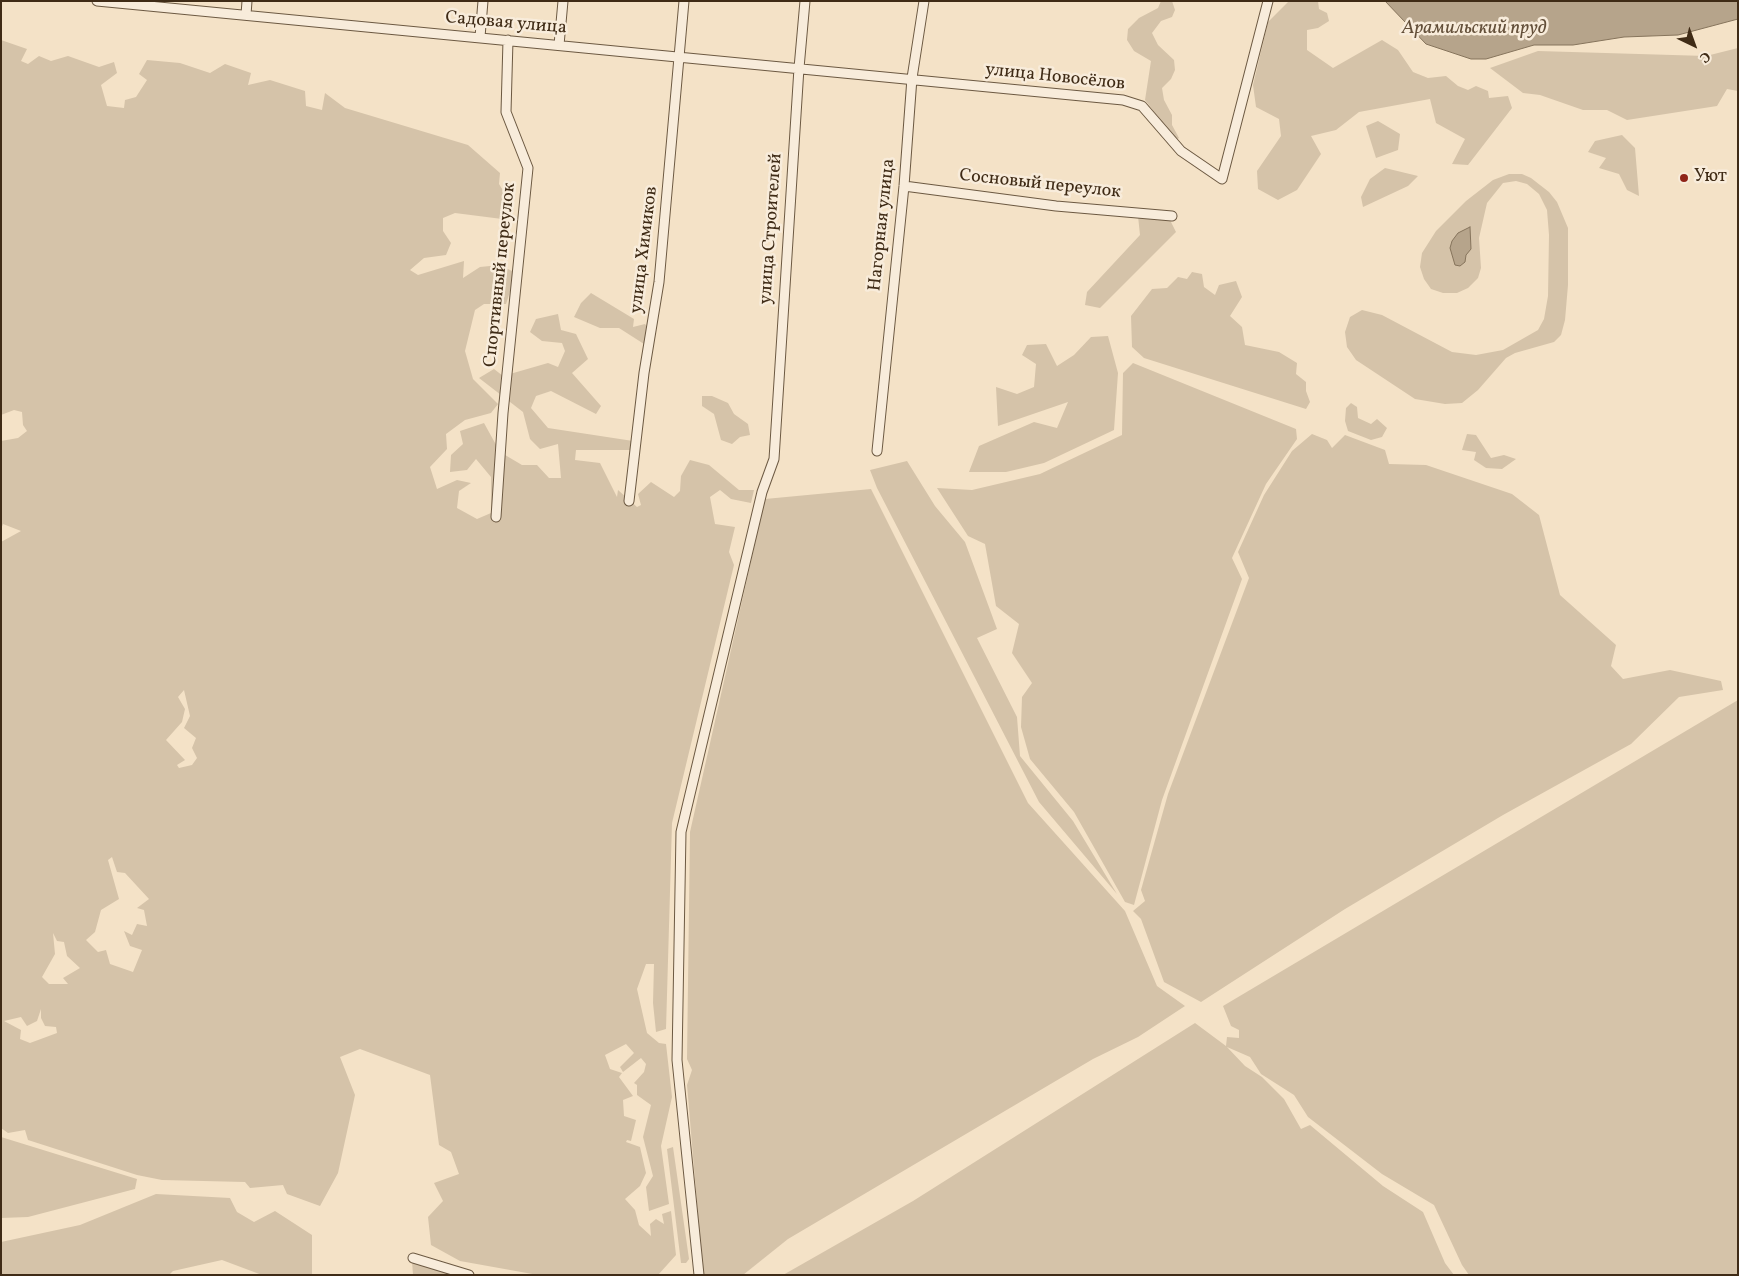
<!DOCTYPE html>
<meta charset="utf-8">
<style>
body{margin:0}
#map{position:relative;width:1739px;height:1276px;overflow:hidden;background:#f4e2c7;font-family:Vollkorn,serif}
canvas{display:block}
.frame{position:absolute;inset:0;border:2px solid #3f2b16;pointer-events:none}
.north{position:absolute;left:1669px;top:20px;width:50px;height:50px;-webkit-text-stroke:4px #f8ecdb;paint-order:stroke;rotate:138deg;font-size:14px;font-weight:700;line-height:20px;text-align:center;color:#3f2b16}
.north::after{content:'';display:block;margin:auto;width:18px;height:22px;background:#3f2b16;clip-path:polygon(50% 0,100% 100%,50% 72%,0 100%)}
</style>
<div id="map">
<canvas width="1739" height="1276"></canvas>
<div class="frame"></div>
<div class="north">С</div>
</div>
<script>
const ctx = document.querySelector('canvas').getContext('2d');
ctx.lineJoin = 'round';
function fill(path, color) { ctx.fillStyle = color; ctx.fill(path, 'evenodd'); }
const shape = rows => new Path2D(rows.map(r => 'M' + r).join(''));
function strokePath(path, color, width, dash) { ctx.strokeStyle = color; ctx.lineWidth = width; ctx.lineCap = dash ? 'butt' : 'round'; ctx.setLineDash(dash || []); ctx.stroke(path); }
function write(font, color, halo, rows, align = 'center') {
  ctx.font = font + ' Vollkorn,serif'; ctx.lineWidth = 5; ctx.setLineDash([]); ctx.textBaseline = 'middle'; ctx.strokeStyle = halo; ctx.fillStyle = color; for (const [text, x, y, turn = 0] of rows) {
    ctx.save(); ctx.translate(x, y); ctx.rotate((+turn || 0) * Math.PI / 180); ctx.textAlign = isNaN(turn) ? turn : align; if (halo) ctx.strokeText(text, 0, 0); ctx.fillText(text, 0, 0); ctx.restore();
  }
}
const green = shape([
 [1161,1,1172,1,1175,10,1172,17,1161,21,1152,33,1158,45,1174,60,1175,70,1171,79,1162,88,1164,100,1172,115,1172,125,1179,138,1176,140,1145,100,1151,61,1134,51,1127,40,1128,29,1139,18,1158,8],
 [1289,1,1318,1,1319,9,1327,13,1329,21,1318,28,1307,30,1307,50,1333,68,1382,40,1398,50,1413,72,1428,78,1446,76,1458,86,1468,90,1476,86,1488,91,1489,98,1508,96,1512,108,1468,165,1452,164,1465,139,1436,123,1430,99,1359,112,1336,130,1311,136,1321,154,1297,190,1278,200,1258,189,1257,171,1281,136,1279,119,1256,107,1253,85,1268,22],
 [1,40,27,49,21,61,28,64,39,56,51,61,68,56,99,67,114,62,117,73,101,85,107,106,124,108,125,100,136,97,147,80,139,74,147,60,180,63,210,73,225,64,251,73,248,85,270,80,305,91,306,106,322,110,325,93,345,108,468,145,500,173,499,184,512,205,510,220,455,213,443,218,443,231,451,243,446,255,424,258,410,270,418,275,464,261,463,278,480,267,500,265,516,273,506,304,484,304,475,310,465,351,473,379,498,404,491,413,465,420,446,434,447,449,430,467,437,489,457,480,471,483,459,491,457,508,477,519,491,513,491,477,476,459,467,470,450,472,451,455,463,444,460,431,484,423,500,452,522,465,537,465,549,478,561,478,558,444,540,449,530,439,523,412,479,378,494,369,503,376,548,363,558,367,565,351,562,343,542,341,530,332,536,319,558,314,561,330,576,334,588,359,572,373,601,406,596,414,551,391,536,396,531,408,548,428,633,441,633,450,576,450,575,460,600,463,617,497,618,490,637,507,641,505,638,494,651,482,674,497,680,491,681,476,690,460,709,465,739,490,754,490,751,503,731,499,720,490,710,497,715,524,735,527,729,552,734,565,672,823,666,1029,656,1032,653,1003,654,964,646,964,637,989,647,1033,659,1043,666,1044,672,1097,661,1146,669,1204,649,1211,646,1187,653,1176,643,1137,651,1105,637,1095,637,1085,634,1083,644,1072,646,1064,641,1058,623,1072,620,1067,634,1053,626,1044,605,1055,610,1069,622,1073,619,1077,633,1096,623,1100,624,1116,636,1120,631,1141,627,1140,626,1142,640,1147,646,1173,640,1186,625,1199,635,1210,639,1225,651,1236,650,1224,656,1219,664,1224,662,1214,671,1211,676,1255,658,1275,538,1275,460,1261,431,1245,428,1217,443,1201,434,1183,459,1174,451,1152,439,1145,430,1075,360,1049,340,1057,355,1095,338,1173,320,1206,287,1194,283,1185,250,1188,245,1182,162,1180,137,1175,28,1140,25,1130,8,1133,1,1128,1,542,21,531,3,524,1,529,1,441,18,438,27,431,23,425,22,412,14,410,1,415],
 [184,690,190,716,184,728,196,738,192,748,197,758,192,765,179,768,177,765,185,760,166,740,182,722,185,709,178,697],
 [112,857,117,872,125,873,149,899,137,908,144,910,147,926,137,924,132,935,124,931,130,946,142,950,133,972,110,964,106,950,98,952,86,940,95,932,101,910,119,899,108,860],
 [53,933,57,941,64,942,67,956,80,968,63,978,68,984,49,984,42,977,55,954],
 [41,1009,41,1018,45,1026,56,1027,57,1033,30,1043,20,1039,21,1030,4,1021,21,1017,27,1026,37,1021],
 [1738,48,1738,91,1727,89,1717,106,1627,120,1607,110,1583,110,1540,95,1523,93,1490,68,1538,51,1706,56],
 [1378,121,1400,134,1398,150,1376,158,1366,126],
 [1622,135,1635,148,1639,196,1627,190,1619,174,1599,168,1606,158,1588,152,1595,141],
 [1385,168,1418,176,1408,186,1363,207,1361,197,1370,179],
 [1509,174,1522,174,1531,178,1549,192,1557,202,1568,228,1568,285,1565,320,1561,335,1554,342,1515,353,1506,358,1478,390,1462,403,1445,404,1415,399,1356,360,1347,347,1345,332,1350,317,1362,310,1382,315,1452,352,1476,355,1503,350,1538,330,1544,319,1548,296,1549,235,1547,210,1539,194,1527,184,1516,181,1503,183,1487,203,1479,238,1481,268,1478,278,1468,288,1457,293,1443,293,1431,289,1424,279,1420,267,1422,253,1436,231,1466,201,1493,180],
 [1138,216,1169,218,1176,232,1100,308,1085,305,1087,292,1140,235],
 [1192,272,1202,274,1204,287,1215,295,1219,285,1236,281,1242,297,1230,316,1242,327,1245,345,1279,352,1297,363,1296,374,1306,382,1306,391,1310,402,1306,409,1144,358,1132,347,1131,316,1152,289,1167,288,1178,277,1187,279],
 [591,293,634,319,633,327,645,324,654,336,644,344,619,328,600,328,574,317,581,303],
 [1108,336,1118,373,1114,430,1044,463,1006,472,969,472,979,446,1034,422,1057,428,1068,402,998,426,996,387,1017,394,1034,387,1036,364,1022,355,1027,345,1046,344,1057,366,1074,355,1091,337],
 [1133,363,1296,429,1297,439,1266,484,1232,558,1242,579,1162,800,1134,905,1125,902,1074,812,1030,759,1021,727,1022,697,1032,683,1012,653,1019,624,996,606,985,544,968,536,937,488,972,490,1040,474,1122,435,1123,373],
 [702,396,712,396,728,403,734,414,748,424,750,435,740,437,732,444,721,440,714,414,702,406],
 [1351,403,1357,407,1358,418,1371,424,1377,419,1387,428,1382,437,1371,440,1348,431,1345,421,1346,408],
 [1312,434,1327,440,1332,448,1345,435,1385,450,1389,464,1426,465,1512,494,1539,515,1560,595,1616,645,1611,666,1623,679,1670,670,1721,681,1723,690,1679,697,1631,744,1503,815,1345,909,1201,1002,1164,982,1141,919,1133,911,1145,901,1141,890,1168,794,1249,578,1238,552,1264,495,1292,451],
 [1467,434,1476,435,1491,458,1504,455,1516,459,1502,469,1486,468,1474,460,1476,452,1462,450],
 [907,461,935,506,965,542,997,629,977,638,1017,717,1020,756,1073,821,1117,894,1039,802,877,488,870,470],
 [871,489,1028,803,1125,911,1157,986,1185,1006,1138,1037,1093,1059,788,1239,743,1275,703,1275,687,1085,692,1070,687,1059,690,832,765,499],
 [1738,700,1738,1275,1469,1275,1462,1265,1434,1205,1382,1174,1308,1117,1294,1095,1261,1074,1250,1057,1227,1047,1245,1066,1262,1077,1284,1099,1301,1129,1310,1125,1383,1186,1423,1212,1445,1263,1454,1275,783,1275,913,1201,1195,1023,1226,1046,1227,1037,1239,1038,1239,1030,1231,1026,1223,1006],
 [1,1137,137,1179,135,1189,28,1217,1,1218],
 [673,1147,689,1259,686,1263,681,1263,667,1149],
 [156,1194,230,1198,237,1212,254,1222,275,1211,312,1235,312,1275,262,1275,222,1260,173,1271,169,1275,1,1275,1,1242,80,1225],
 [412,1261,451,1275,413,1275]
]);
const water = shape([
 [1385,1,1738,1,1738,19,1678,35,1624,37,1573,45,1534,45,1486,59,1471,59,1426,44,1385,1],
 [1470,227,1471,249,1466,255,1465,262,1460,266,1455,265,1450,248,1452,241,1458,233,1470,227]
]);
const street = shape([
 [97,1,1123,100,1142,106,1181,151,1222,179,1268,1],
 [246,15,247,1],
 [480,37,483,1],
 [559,45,563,1],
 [904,186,1056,206,1172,216],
 [877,451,904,186,912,78,924,1],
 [629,501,644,373,659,282,684,1],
 [496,517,503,413,528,168,506,112,508,40],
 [413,1258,469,1275],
 [699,1275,677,1060,681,832,762,492,774,459,799,68,805,1]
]);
const markers = [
 [1684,178,5,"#8f2418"]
];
const streetNames = [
 ["Садовая улица",506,24,5],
 ["улица Новосёлов",1055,78,6],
 ["Сосновый переулок",1040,185,6],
 ["Нагорная улица",883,225,-84],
 ["улица Строителей",772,229,-86],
 ["улица Химиков",645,250,-83],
 ["Спортивный переулок",501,275,-84]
];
const poiNames = [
 ["Уют",1694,178]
];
const waterNames = [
 ["Арамильский пруд",1474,30]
];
fill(green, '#d5c3a9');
fill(water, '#b6a48b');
strokePath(water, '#86745c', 1);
strokePath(street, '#6c5942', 11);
strokePath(street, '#f8ecdb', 9);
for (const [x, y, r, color] of markers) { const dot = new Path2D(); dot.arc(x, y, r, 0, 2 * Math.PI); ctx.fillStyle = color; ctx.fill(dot); strokePath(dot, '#f8ecdb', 2); }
write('18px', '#3f2b16', '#f8ecdb', streetNames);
write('18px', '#3f2b16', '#f8ecdb', poiNames, 'left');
write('italic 19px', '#634f39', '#f8ecdb', waterNames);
</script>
